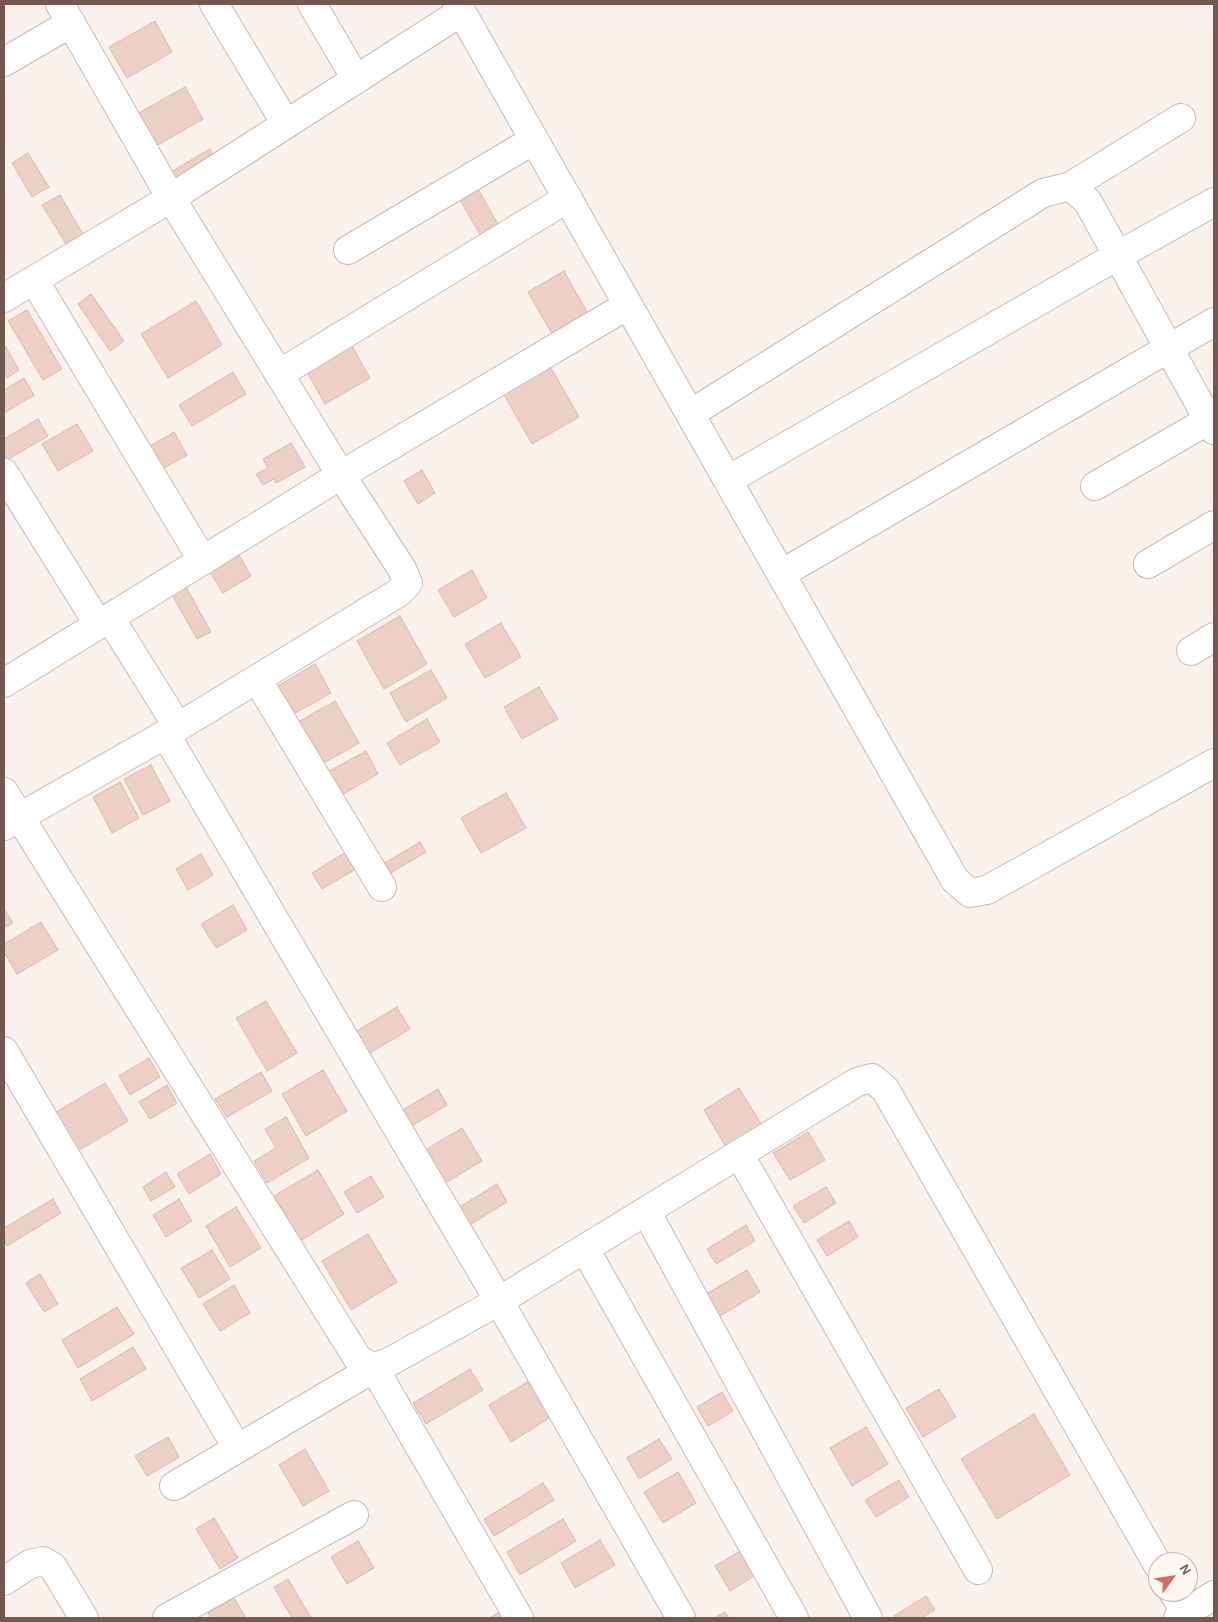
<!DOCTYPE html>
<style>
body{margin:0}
#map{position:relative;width:1218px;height:1622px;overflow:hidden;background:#faf2ea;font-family:Karla,sans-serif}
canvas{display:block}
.frame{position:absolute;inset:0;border:5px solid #725950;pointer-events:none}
.north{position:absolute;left:1148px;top:1552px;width:50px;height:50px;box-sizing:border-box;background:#fdf7f0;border:1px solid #c5b8b0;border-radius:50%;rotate:59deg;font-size:14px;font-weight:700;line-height:20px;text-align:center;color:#725950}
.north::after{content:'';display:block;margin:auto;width:18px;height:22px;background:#d46c5f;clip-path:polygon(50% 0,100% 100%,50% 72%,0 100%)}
</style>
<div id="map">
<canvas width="1218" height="1622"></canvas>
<div class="frame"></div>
<div class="north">N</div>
</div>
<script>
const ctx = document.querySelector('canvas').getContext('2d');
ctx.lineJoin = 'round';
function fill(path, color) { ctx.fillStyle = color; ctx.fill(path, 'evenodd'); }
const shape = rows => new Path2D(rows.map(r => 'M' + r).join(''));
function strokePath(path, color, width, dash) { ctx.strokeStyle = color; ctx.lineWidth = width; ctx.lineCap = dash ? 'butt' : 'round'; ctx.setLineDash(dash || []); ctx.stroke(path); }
const building = shape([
 [155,21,172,52,127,78,109,47,155,21],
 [185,87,203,119,156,146,137,114,185,87],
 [210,149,216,161,174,185,167,174,210,149],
 [28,153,49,187,32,197,12,163,28,153],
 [477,187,503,233,485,243,459,198,477,187],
 [60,195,83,234,66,244,42,205,60,195],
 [564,271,588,314,552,334,528,292,564,271],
 [91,294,124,341,110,351,78,304,91,294],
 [196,301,222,345,168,378,141,334,196,301],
 [27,310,62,369,43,380,8,321,27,310],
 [4,344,19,370,7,378,4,372,4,344],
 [352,346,370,378,325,404,307,372,352,346],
 [550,366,579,417,532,444,503,393,550,366],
 [233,372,246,394,192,426,179,405,233,372],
 [24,378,34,395,4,413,4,390,24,378],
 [38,419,48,436,5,461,4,439,38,419],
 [77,424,93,451,58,471,42,444,77,424],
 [174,432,187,455,160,470,147,448,174,432],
 [291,443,305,467,276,483,274,479,263,485,256,474,268,468,263,459,291,443],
 [422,470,435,493,418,504,404,481,422,470],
 [239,555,251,576,223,593,210,572,239,555],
 [472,570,487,598,454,617,438,590,472,570],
 [186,587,211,632,197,639,172,595,186,587],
 [400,616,427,664,384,689,357,641,400,616],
 [501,623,521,657,485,678,465,644,501,623],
 [315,664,331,693,288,717,273,689,315,664],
 [431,670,447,698,406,722,390,693,431,670],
 [539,687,558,719,522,739,504,707,539,687],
 [335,701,359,743,322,764,298,722,335,701],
 [427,719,440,742,400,765,387,743,427,719],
 [366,751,378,774,340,796,326,773,366,751],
 [151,765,170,801,143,815,124,779,151,765],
 [120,782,139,818,112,833,93,797,120,782],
 [506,793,526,828,481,853,461,818,506,793],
 [420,842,426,852,389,874,383,864,420,842],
 [346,852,356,869,322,889,312,873,346,852],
 [201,854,213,875,188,890,176,869,201,854],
 [233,905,247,930,216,948,201,924,233,905],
 [4,909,13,923,4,928,4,909],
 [41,922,58,950,17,974,4,952,4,944,41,922],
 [266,1001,297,1053,267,1071,236,1018,266,1001],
 [397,1007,410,1029,368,1054,355,1032,397,1007],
 [149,1058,160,1077,130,1095,119,1076,149,1058],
 [323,1070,347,1111,306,1136,282,1094,323,1070],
 [261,1072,272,1091,227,1117,215,1099,261,1072],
 [105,1083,128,1121,76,1152,53,1114,105,1083],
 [167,1085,177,1103,150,1119,139,1102,167,1085],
 [739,1088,763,1127,727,1149,704,1110,739,1088],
 [438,1089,447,1105,410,1127,401,1111,438,1089],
 [286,1117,309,1158,267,1183,254,1161,276,1148,265,1129,286,1117],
 [462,1128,482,1161,442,1185,422,1152,462,1128],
 [808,1132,825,1160,790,1180,773,1153,808,1132],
 [210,1154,221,1174,189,1194,177,1174,210,1154],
 [318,1170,344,1214,300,1241,274,1196,318,1170],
 [166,1172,175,1187,151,1201,143,1187,166,1172],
 [371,1176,384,1197,357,1213,344,1192,371,1176],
 [497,1184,507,1202,468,1226,458,1208,497,1184],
 [826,1187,836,1203,804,1223,793,1206,826,1187],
 [53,1199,61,1213,7,1246,4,1241,4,1228,53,1199],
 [179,1199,192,1221,166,1237,153,1215,179,1199],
 [236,1207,261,1248,230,1267,206,1226,236,1207],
 [849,1221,858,1237,827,1256,817,1240,849,1221],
 [746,1225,755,1241,716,1264,707,1249,746,1225],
 [368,1234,397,1282,351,1310,322,1261,368,1234],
 [212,1250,230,1279,199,1298,181,1268,212,1250],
 [747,1270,760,1292,720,1316,706,1294,747,1270],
 [40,1274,58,1304,44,1312,26,1283,40,1274],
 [234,1285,250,1313,220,1331,203,1304,234,1285],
 [117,1307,134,1334,78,1368,62,1340,117,1307],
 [133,1347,146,1369,92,1401,80,1379,133,1347],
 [470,1369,483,1390,426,1424,413,1403,470,1369],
 [529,1381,551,1417,511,1442,489,1405,529,1381],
 [939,1389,956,1417,923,1437,906,1408,939,1389],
 [722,1392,733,1411,708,1426,697,1407,722,1392],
 [1034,1414,1070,1475,997,1519,961,1459,1034,1414],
 [866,1427,888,1464,852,1486,830,1448,866,1427],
 [168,1437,179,1457,147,1476,135,1456,168,1437],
 [659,1439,672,1459,639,1479,627,1458,659,1439],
 [305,1449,329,1491,303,1506,279,1465,305,1449],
 [678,1472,696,1503,663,1523,644,1492,678,1472],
 [899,1480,909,1497,876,1517,865,1500,899,1480],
 [543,1483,554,1500,494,1536,484,1519,543,1483],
 [214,1518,238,1558,220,1569,196,1529,214,1518],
 [563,1519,576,1541,520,1575,507,1552,563,1519],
 [600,1540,615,1565,575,1588,561,1563,600,1540],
 [358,1541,374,1568,347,1584,331,1557,358,1541],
 [744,1549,759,1573,730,1591,715,1566,744,1549],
 [288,1579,311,1618,292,1618,274,1587,288,1579],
 [926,1596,935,1610,921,1618,895,1618,894,1616,926,1596],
 [234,1598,246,1618,211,1618,208,1613,234,1598],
 [503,1610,509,1618,489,1618,503,1610],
 [725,1612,729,1618,714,1618,725,1612]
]);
const minor = shape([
 [214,4,286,124],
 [312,4,356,79],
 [457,4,955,880,970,893,987,890,1214,763],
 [4,62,71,23],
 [1071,186,1181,118],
 [348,250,534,140],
 [34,280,203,561],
 [4,298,171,198,461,12],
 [279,374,568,198],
 [690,414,1043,193,1071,186,1088,202,1214,430],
 [4,473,99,625],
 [728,480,1117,256,1214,202],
 [1095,486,1214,417],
 [1148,564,1214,525],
 [781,574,1214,322],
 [110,618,178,727],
 [1191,651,1214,637],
 [257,679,382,887],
 [4,683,341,475,628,305],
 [166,735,499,1301,681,1618],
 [4,792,358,1359,374,1368,391,1361,499,1301,857,1082,872,1078,885,1089,1158,1565],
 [4,826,178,727,398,593,408,583,402,569,341,475,171,198,60,4],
 [4,1051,237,1448],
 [739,1154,978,1570],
 [646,1211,868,1618],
 [585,1249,794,1618],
 [174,1486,374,1368,519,1618],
 [4,1581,30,1564,43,1561,53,1567,84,1618],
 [1173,1592,1186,1613],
 [167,1618,354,1515]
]);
const tertiary = shape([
 [1178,1618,1214,1595]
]);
fill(building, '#ecd0c5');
strokePath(building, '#ddb6a8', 1);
strokePath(minor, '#cbbab1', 30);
strokePath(tertiary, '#cbbab1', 30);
strokePath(minor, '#fff', 28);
strokePath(tertiary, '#fff', 28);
</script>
